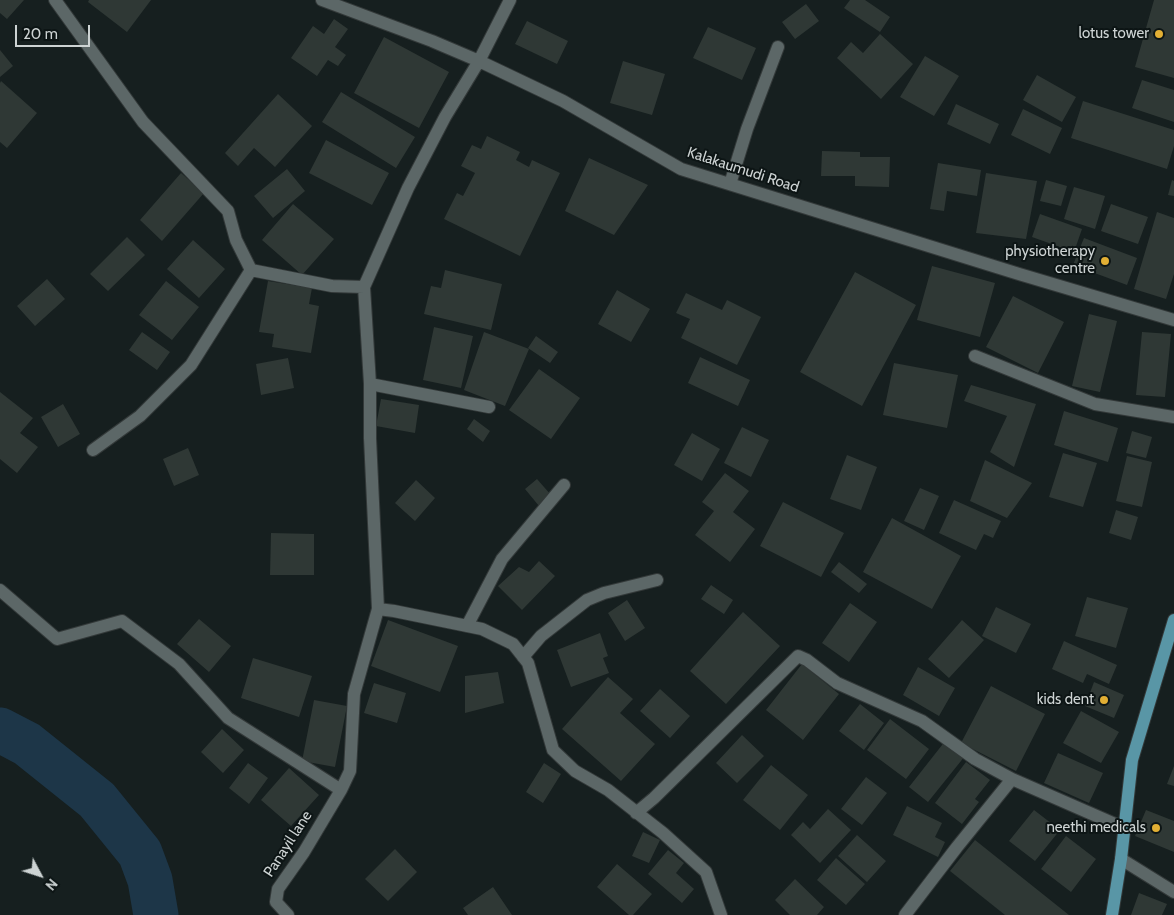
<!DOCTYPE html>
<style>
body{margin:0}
#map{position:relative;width:1174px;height:915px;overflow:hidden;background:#161f1f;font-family:Cabin,sans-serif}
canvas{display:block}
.north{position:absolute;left:15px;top:850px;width:50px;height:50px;-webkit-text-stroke:4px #0d1515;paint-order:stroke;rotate:130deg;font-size:14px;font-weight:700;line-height:20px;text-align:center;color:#cdd3d3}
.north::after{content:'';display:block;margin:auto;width:18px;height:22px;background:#cdd3d3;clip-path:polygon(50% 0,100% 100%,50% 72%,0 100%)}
.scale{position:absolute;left:15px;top:25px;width:75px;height:22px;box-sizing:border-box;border:2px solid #cdd3d3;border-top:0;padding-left:6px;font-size:15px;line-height:18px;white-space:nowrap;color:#cdd3d3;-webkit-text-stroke:4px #0d1515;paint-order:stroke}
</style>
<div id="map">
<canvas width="1174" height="915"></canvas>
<div class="north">N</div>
<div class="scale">20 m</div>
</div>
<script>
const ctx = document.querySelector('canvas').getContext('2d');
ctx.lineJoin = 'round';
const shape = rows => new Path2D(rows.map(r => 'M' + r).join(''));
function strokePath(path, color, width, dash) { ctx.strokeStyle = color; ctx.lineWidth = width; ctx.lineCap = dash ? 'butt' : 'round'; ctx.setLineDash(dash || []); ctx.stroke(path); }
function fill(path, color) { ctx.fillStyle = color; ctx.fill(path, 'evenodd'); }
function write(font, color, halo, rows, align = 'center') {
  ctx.font = font + ' Cabin,sans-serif'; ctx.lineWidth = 4; ctx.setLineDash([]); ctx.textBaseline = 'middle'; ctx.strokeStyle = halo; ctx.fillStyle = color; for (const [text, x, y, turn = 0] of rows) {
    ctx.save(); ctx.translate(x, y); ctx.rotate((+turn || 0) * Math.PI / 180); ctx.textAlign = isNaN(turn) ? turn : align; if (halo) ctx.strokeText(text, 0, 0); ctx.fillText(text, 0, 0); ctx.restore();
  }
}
const river = shape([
 [0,730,27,744,97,800,140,853,150,880,156,915]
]);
const building = shape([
 [0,0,24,0,7,19,0,13],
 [89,0,151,0,127,32,88,2],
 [850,0,865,0,890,17,880,32,844,8],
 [1154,0,1174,0,1174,78,1135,67],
 [806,4,819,21,795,39,782,22],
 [334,19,348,29,335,47,346,55,338,66,328,60,317,76,291,58,313,26,324,34],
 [527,21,568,41,557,64,515,44],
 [708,27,756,48,742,80,693,58],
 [880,34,913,64,881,99,837,58,851,42,863,53],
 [384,37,449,72,419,128,354,93],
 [0,50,13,66,0,77],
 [925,56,959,76,934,116,900,97],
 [623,61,665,74,652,115,610,103],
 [1037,75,1076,97,1062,122,1023,100],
 [1142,80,1174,90,1174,122,1132,108],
 [1,81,37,113,7,148,0,142,0,83],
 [341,92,415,137,396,168,322,122],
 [278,94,312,126,275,167,254,148,238,166,225,153],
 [1083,101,1174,130,1174,146,1167,169,1071,138],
 [956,104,999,124,990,144,947,124],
 [1023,109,1062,128,1050,154,1011,135],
 [487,136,520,152,516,160,529,167,532,160,560,173,520,256,444,219,457,193,463,196,475,173,461,166,472,145,481,149],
 [326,140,389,173,372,205,309,173],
 [822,151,860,152,860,157,890,157,889,187,855,186,855,176,821,176],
 [589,158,648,185,614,235,565,211],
 [938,163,981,170,977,196,947,191,944,211,930,209],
 [287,169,305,191,273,218,254,196],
 [181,173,204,193,162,241,140,220],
 [986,173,1037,181,1026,239,976,233],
 [1046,180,1067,186,1061,206,1040,201],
 [1172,180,1174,181,1174,196,1168,195],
 [1074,187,1105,196,1095,229,1064,219],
 [293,204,334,239,302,275,262,240],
 [1111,204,1148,217,1138,244,1101,231],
 [1157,212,1174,218,1174,274,1166,299,1134,289],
 [1040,214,1082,229,1074,252,1032,237],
 [127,237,145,255,108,291,90,274],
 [1084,238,1137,258,1127,285,1073,265],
 [193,240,225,269,199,298,167,269],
 [932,266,995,283,980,337,917,320],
 [445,270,502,284,491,330,424,314,431,286,441,288],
 [855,272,916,305,862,406,800,372],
 [47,279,65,299,35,326,17,306],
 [166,281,199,307,172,340,139,315],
 [268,281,312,288,309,304,319,306,311,353,272,347,274,334,259,332],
 [617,290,650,309,631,342,598,324],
 [686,293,722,310,727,300,761,317,737,365,681,338,690,319,676,313],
 [1013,296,1064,322,1038,373,986,347],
 [1089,314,1117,321,1100,392,1072,386],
 [434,327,473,336,461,388,423,380],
 [142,332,170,352,157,370,129,350],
 [484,332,529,349,505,406,464,390],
 [1142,332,1171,334,1165,397,1136,395],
 [536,336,558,352,550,363,528,348],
 [700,357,750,380,738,406,688,383],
 [288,358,294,388,261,395,256,364],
 [894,363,958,375,947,428,883,415],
 [539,369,580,398,551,439,509,410],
 [971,385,1036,404,1014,467,990,452,1007,416,964,401],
 [0,392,33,418,20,433,38,447,17,473,0,459],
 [381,399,419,405,415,433,376,426],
 [63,404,80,434,58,447,41,417],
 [1064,411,1118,428,1108,462,1054,445],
 [474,419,490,431,483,442,467,429],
 [742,427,769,440,751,477,724,463],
 [1132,431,1152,437,1146,458,1126,453],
 [692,433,720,449,702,481,674,465],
 [188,448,199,475,174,486,163,459],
 [1063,453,1097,463,1083,507,1049,497],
 [847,455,877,467,861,510,830,499],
 [1127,456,1152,462,1142,507,1116,501],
 [985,460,1032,483,1007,518,970,501],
 [725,473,749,491,733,512,755,529,730,562,695,535,714,511,702,502],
 [537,479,551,495,539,506,525,489],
 [416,480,435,498,415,521,395,503],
 [920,488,939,496,924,530,904,521],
 [954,500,1001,521,993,538,984,534,976,550,939,533],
 [783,502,844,533,821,577,760,546],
 [1116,510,1138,517,1131,540,1109,533],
 [892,518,961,556,932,609,863,572],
 [271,533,314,534,314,575,270,575],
 [539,561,555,576,522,610,498,586,519,567,529,572],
 [839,562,867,584,859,593,831,572],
 [711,585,733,600,724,614,701,599],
 [1087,597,1128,608,1116,648,1075,636],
 [627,600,645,628,625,641,608,613],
 [850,603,877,622,849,662,822,643],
 [996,607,1031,624,1016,653,982,636],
 [743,612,780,646,726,704,690,671],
 [199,619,231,646,209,672,177,644],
 [388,620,458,646,440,692,371,666],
 [962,620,984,640,949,678,928,659],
 [600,633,608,656,603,658,609,673,571,687,557,650],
 [1064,641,1117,665,1109,684,1087,674,1083,683,1052,669],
 [253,658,312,676,299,717,241,698],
 [802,664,839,694,803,740,766,710],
 [918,667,955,688,939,716,903,695],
 [498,672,504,703,465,713,465,676],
 [608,677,633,699,620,713,655,744,621,781,562,729],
 [1094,682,1124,695,1114,718,1085,706],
 [374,683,406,693,397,723,364,713],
 [991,686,1045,714,1016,771,961,743],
 [660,689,690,716,670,738,640,711],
 [314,700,347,706,335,767,302,761],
 [860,704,884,723,864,750,839,731],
 [1081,711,1119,732,1101,763,1063,743],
 [890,719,929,749,906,779,867,750],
 [222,729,244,750,223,773,201,752],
 [742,735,764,756,737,783,716,763],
 [946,740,965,756,928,802,909,787],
 [1058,753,1103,773,1089,803,1044,783],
 [966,762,990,780,975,799,979,802,962,824,935,803],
 [248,763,268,778,249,804,229,788],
 [544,763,561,774,543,803,526,792],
 [771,765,808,795,780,830,743,800],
 [1174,766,1174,786,1167,784],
 [289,768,319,795,291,826,261,800],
 [866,777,887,793,862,825,841,809],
 [907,806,942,823,935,837,945,842,938,857,893,835],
 [828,809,851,830,820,863,791,835,803,822,810,829],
 [1034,810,1060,830,1035,861,1009,841],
 [1146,810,1174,821,1174,852,1135,836],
 [643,832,660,840,649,863,632,856],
 [857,835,886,861,867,882,838,856],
 [1066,836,1096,859,1071,892,1041,869],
 [975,840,1069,915,1005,915,950,871],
 [395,849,417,872,388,901,365,879],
 [668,850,684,863,676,873,694,889,682,903,648,874],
 [836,858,865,884,846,905,817,880],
 [617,864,652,894,633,915,629,915,597,887],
 [795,879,824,907,817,915,790,915,775,900],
 [493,887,512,915,468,915,463,908],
 [1139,893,1167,904,1162,915,1131,915]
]);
const minor = shape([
 [55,0,143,122,228,211,236,240,251,270,191,365,140,416,93,450],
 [322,0,432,41,479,61,563,101,681,169,1019,274,1174,320],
 [730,184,747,129,778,47],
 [251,270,332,286,364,287],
 [975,356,1095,404,1174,417],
 [370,384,489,407],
 [0,590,57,639,122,621,179,664,228,718,341,790],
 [378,609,370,438,370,384,364,287,408,188,445,117,479,61,510,0],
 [467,626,502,559,564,485],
 [523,657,541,636,587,600,604,593,657,580],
 [636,813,654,798,798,656,807,660,837,683,922,721,975,759,1012,779,1124,828],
 [1121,859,1174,892],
 [288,915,276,902,278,889,304,852,341,790,350,771,354,694,378,609,394,611,482,629,513,644,528,663,553,750,575,771,608,790,663,833,706,872,721,915],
 [905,915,957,847,1012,779]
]);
const major = shape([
 [1112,915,1121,859,1132,760,1174,620]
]);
const markers = [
 [1159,34,5,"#e2af34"],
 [1105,261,5,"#e2af34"],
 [1104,700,5,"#e2af34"],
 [1156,828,5,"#e2af34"]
];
const poiNames = [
 ["lotus tower",1149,34],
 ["physiotherapy",1095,252],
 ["centre",1095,269],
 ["kids dent",1094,700],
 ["neethi medicals",1146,828]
];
const streetNames = [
 ["Kalakaumudi Road",743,170,18],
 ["Panayil lane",288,844,-57]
];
strokePath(river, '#1d3648', 45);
fill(building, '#2f3835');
strokePath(minor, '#333939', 14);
strokePath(major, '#333939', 14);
strokePath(minor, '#5c6767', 12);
strokePath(major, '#5996a6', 12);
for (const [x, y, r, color] of markers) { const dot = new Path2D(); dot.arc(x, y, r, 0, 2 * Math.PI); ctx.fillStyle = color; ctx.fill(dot); strokePath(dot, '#0d1515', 2); }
write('15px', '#cdd3d3', '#0d1515', poiNames, 'right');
write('15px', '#cdd3d3', '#0d1515', streetNames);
</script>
